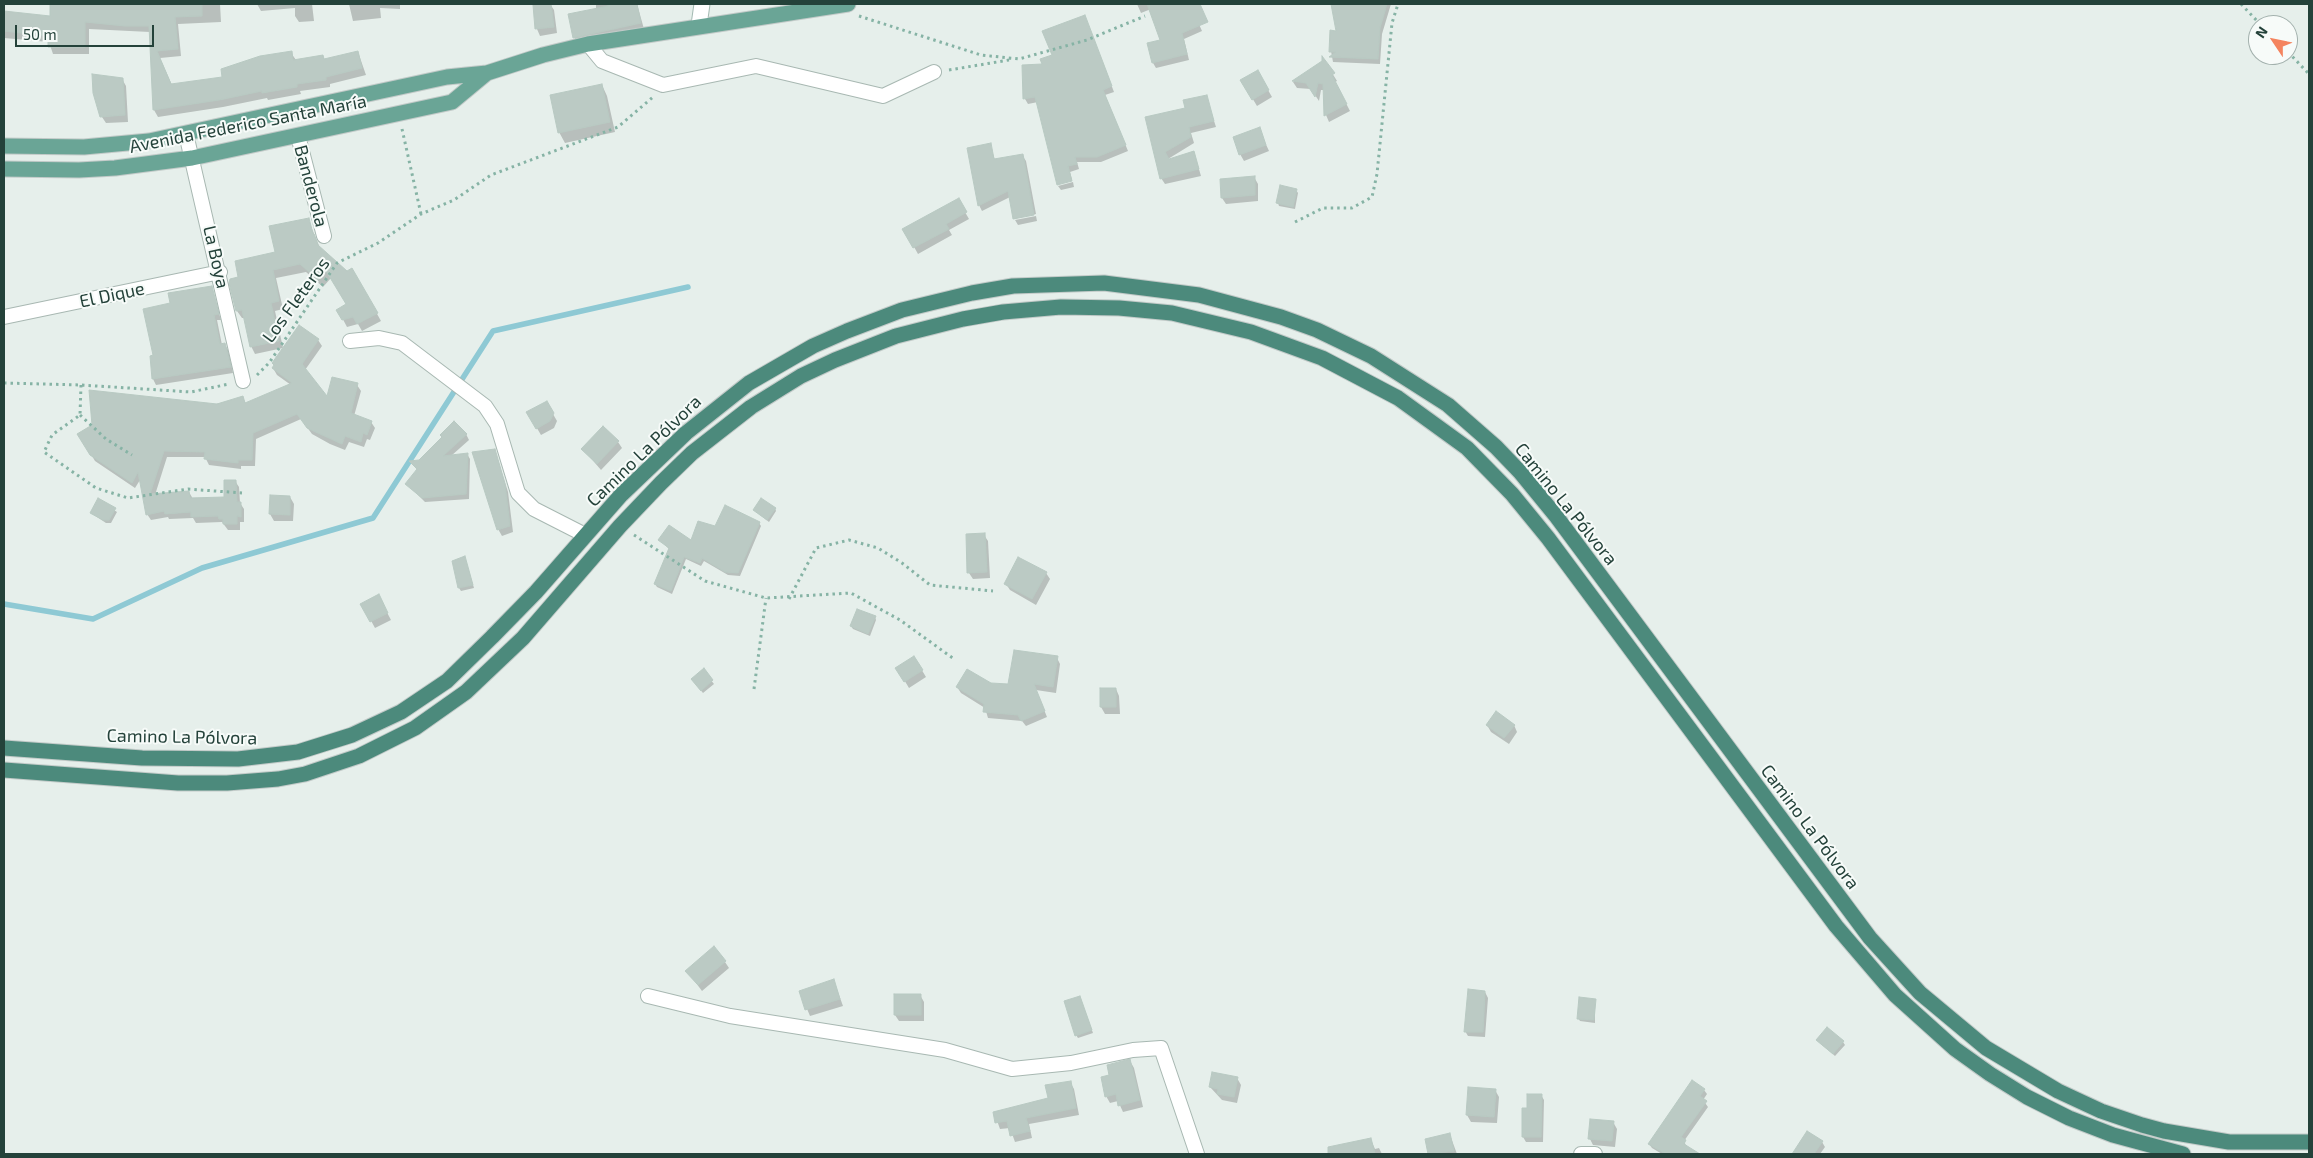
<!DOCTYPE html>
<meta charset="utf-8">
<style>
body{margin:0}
#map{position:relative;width:2313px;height:1158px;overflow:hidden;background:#e6efeb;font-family:"Exo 2",sans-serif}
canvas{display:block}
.frame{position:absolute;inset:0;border:5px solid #24423a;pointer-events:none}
.north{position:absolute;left:2248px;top:15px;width:50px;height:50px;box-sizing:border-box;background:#f7fbf9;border:1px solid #a3b1ad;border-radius:50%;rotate:304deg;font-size:14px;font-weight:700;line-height:20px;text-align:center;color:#24423a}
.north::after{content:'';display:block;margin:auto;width:18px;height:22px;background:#f4845f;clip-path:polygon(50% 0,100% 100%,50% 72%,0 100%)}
.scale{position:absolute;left:15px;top:25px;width:139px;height:22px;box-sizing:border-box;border:2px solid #24423a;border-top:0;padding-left:6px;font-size:15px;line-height:18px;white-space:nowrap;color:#24423a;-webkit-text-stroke:4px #f7fbf9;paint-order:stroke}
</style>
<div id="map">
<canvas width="2313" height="1158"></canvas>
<div class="frame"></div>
<div class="north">N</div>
<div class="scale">50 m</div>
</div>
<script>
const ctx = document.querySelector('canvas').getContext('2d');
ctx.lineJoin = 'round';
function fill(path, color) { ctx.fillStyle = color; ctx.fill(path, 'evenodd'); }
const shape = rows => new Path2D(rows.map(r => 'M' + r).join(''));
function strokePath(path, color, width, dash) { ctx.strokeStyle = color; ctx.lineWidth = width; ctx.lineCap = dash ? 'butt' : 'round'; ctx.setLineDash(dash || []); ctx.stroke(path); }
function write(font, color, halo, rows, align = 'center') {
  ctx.font = font + ' "Exo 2",sans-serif'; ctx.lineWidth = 4; ctx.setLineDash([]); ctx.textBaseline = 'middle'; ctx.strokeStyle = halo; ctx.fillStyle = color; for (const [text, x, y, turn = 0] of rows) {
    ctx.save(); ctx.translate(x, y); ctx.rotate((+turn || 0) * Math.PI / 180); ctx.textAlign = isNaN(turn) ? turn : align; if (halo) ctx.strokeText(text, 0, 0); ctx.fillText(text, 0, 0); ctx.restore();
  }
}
const shadow = shape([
 [52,4,220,4,221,22,178,24,181,56,160,58,172,85,223,78,291,53,296,60,323,57,325,60,358,52,366,75,330,84,330,87,300,91,301,94,268,100,267,98,223,107,158,117,154,110,150,32,89,29,89,54,53,54,49,42,4,38,4,12,51,17],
 [257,4,312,4,314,21,299,22,295,16,295,8,261,11],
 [349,4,400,4,400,9,380,8,381,18,353,21],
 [550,4,554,10,557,33,540,36,537,29,534,6],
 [596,4,637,4,644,29,578,44,574,37,596,10],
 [1137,4,1190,4,1202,31,1184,39,1189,60,1156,68,1153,63,1162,40,1151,9,1141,13],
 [1328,4,1391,4,1382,34,1380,64,1333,62,1331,51,1337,32,1332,5],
 [1085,17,1114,92,1105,95,1128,151,1101,162,1077,162,1079,169,1070,172,1072,180,1058,184,1038,102,1028,104,1025,99,1023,66,1043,65,1054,56],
 [1324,60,1337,81,1335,82,1350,111,1329,122,1326,115,1325,90,1321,90,1319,101,1311,89,1297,88,1293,82],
 [1257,71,1272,97,1257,106,1242,81],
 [122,79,126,86,128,122,106,123,102,117],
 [602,85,607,96,615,132,565,143,559,132],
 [1206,96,1216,127,1191,133,1194,143,1168,159,1169,161,1194,152,1201,176,1165,184,1161,178,1146,117,1186,109],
 [1259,129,1269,151,1244,161,1240,154],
 [990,145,995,160,1022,155,1026,161,1036,214,1014,219,1010,197,982,211,979,205],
 [1254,177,1258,184,1258,201,1226,204,1222,198],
 [1073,182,1074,187,1061,190,1058,186],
 [1296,190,1298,193,1295,209,1279,206,1278,203],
 [958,200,969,219,949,230,952,235,918,254,904,229],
 [1036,216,1037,221,1018,225,1015,220],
 [308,219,320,248,347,272,352,269,381,321,362,331,358,324,347,327,338,310,347,305,331,278,323,287,306,272,276,278,283,309,275,311,283,348,255,354,251,346,245,318,242,318,237,311,239,278,276,253],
 [211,287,221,320,217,320,222,345,225,345,228,350,233,373,156,385,153,379,171,304],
 [318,340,322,346,305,370,328,399,357,385,361,391,354,416,371,422,375,428,370,440,367,439,364,447,349,442,345,450,330,444,312,434,301,419,256,439,255,466,241,466,241,469,209,465,205,457,167,457,155,495,189,492,193,499,225,498,235,481,239,487,240,503,244,509,244,522,240,522,240,530,228,530,222,522,196,523,193,518,169,519,168,517,151,520,147,514,140,480,135,488,95,461,79,434,243,398,246,404,291,385,277,375,273,368],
 [546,402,557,421,554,428,541,435,528,413],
 [466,434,469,440,451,456,467,454,470,459,469,499,425,502,407,484,418,471,411,462,419,461,443,438],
 [618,442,622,448,601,470,583,449],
 [495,450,508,492,513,532,502,536,498,529],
 [271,497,290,497,294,504,293,521,274,521,270,514],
 [98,500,117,512,111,523,106,523,91,513],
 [775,508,776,511,769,522,754,510],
 [759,523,761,526,740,576,728,575,704,561,701,566,686,559,672,594,657,587,655,584,669,549,660,540,692,542],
 [984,535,988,541,990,578,973,579,969,573],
 [466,561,474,588,461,591,459,588],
 [1046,573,1050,579,1036,605,1010,590,1006,584],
 [382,603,391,620,375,628,362,604],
 [875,617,876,620,870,636,853,629,851,626],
 [914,657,926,677,909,688,897,668],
 [1057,658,1060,664,1056,693,1036,690,1047,717,1026,726,1022,721,988,718,985,708,961,693,957,687,991,684,1010,685],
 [703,670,714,684,703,693,694,682],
 [1101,689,1116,689,1119,696,1120,714,1105,714,1101,707],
 [1487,725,1514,725,1517,732,1509,744,1491,732],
 [725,962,729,968,702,991,687,971],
 [834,981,843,1006,810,1016,800,992],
 [1485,992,1488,998,1485,1037,1468,1036,1465,1031],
 [920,995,924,1002,924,1021,899,1021,895,1015],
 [1080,997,1093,1033,1078,1038,1076,1035],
 [1595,1000,1595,1023,1580,1021,1578,1018],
 [1843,1042,1845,1045,1835,1056,1820,1043],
 [1130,1061,1134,1068,1143,1107,1123,1112,1118,1101,1110,1103,1106,1096,1110,1076],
 [1237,1078,1241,1085,1237,1103,1222,1100,1210,1087],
 [1070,1082,1074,1089,1079,1115,1029,1124,1032,1138,1015,1142,1010,1128,1000,1129,994,1112,1049,1099],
 [1495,1090,1499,1097,1497,1123,1471,1122,1467,1115],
 [1704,1090,1707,1094,1703,1100,1708,1107,1684,1141,1687,1148,1698,1154,1662,1154,1652,1148,1649,1144],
 [1541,1095,1544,1100,1543,1142,1526,1142,1523,1137],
 [1613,1122,1617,1129,1615,1147,1593,1145,1590,1139],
 [1807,1133,1822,1142,1825,1147,1820,1154,1793,1154],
 [1450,1135,1457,1154,1429,1154,1427,1140],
 [1371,1140,1375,1149,1379,1148,1382,1154,1333,1153]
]);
const stream = shape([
 [4,604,93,619,202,568,373,518,493,331,688,287]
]);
const building = shape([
 [50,4,202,4,202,16,175,17,178,49,157,51,171,84,222,77,221,69,260,56,292,51,293,60,323,55,324,59,358,51,362,68,326,77,326,80,297,84,297,87,262,93,262,91,219,100,153,110,149,26,125,26,85,22,85,47,48,47,48,36,4,31,4,11,50,16,50,4],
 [541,4,551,4,554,27,535,29,533,5,541,4],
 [607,4,637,4,641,23,573,38,568,14,608,6,607,4],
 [1147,4,1200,4,1208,22,1182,33,1187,54,1152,63,1147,43,1160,40,1147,4],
 [1331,4,1387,4,1380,28,1378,59,1329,57,1336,52,1329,52,1330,30,1336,31,1331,4],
 [1085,15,1112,86,1103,90,1126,145,1097,157,1075,157,1077,164,1068,166,1072,181,1057,185,1035,97,1023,99,1022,65,1042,64,1040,59,1052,55,1042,31,1085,15],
 [1322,56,1335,73,1332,75,1347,104,1324,116,1323,84,1318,83,1315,97,1306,83,1292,81,1322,61,1322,56],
 [1258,70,1269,90,1252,100,1240,80,1258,70],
 [92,74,123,78,125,115,100,117,93,93,92,74],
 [602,84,610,122,558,133,550,95,602,84],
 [1207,95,1214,121,1189,127,1191,137,1165,152,1169,159,1194,151,1199,169,1160,179,1145,117,1185,108,1183,100,1207,95],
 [1260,127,1266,145,1239,155,1233,137,1260,127],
 [991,143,994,159,1023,154,1034,215,1013,219,1008,191,978,206,967,148,991,143],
 [1255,176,1255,195,1221,198,1220,179,1255,176],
 [1280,185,1297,189,1293,207,1276,203,1280,185],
 [959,198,967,212,946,224,949,229,913,248,902,229,959,198],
 [309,218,313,234,314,234,318,245,347,271,352,268,378,313,357,324,353,317,342,320,336,310,346,304,326,271,318,280,300,264,273,270,279,301,271,303,279,341,250,347,242,310,236,311,229,283,230,279,238,277,235,261,275,252,269,226,309,218],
 [212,286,219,314,214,315,220,344,225,343,231,367,152,379,150,356,153,355,143,309,170,303,168,293,212,286],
 [299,325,319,339,302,364,327,396,332,377,358,383,351,413,372,421,367,435,363,433,361,442,345,436,342,444,307,428,297,414,253,433,252,460,238,460,238,463,204,459,205,452,164,451,150,494,189,491,190,498,224,497,224,480,236,480,237,502,241,502,241,517,237,516,237,524,223,524,223,519,219,519,218,516,191,517,191,512,165,514,164,511,146,515,138,472,132,483,90,455,77,434,92,425,89,390,217,404,243,396,245,403,292,383,272,368,274,365,272,363,299,325],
 [547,401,554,413,550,421,536,429,526,412,547,401],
 [454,421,467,434,443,456,468,453,466,494,422,498,405,484,417,469,409,461,419,460,442,437,440,435,454,421],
 [603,426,619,441,597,464,581,449,603,426],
 [495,449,505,484,510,526,497,530,472,452,495,449],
 [270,495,290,496,290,515,269,514,270,495],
 [98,498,116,508,109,520,103,520,90,513,98,498],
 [761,498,776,508,767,520,753,510,761,498],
 [725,505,760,522,738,573,725,572,702,558,700,563,684,557,671,591,654,584,669,548,658,540,669,525,691,540,698,521,715,526,725,505],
 [985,533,987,572,967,573,966,534,985,533],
 [465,556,473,585,458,588,452,561,465,556],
 [1018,557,1047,572,1032,599,1004,584,1018,557],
 [379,594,388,613,370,622,360,604,379,594],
 [857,609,876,616,868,634,850,626,857,609],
 [1014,650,1058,656,1053,687,1034,684,1045,711,1021,721,1018,715,983,712,984,704,956,687,967,669,991,683,1008,684,1014,650],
 [914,656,923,670,904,682,895,668,914,656],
 [704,668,713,680,701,691,691,679,704,668],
 [1100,688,1116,688,1116,707,1100,707,1100,688],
 [1496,711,1515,725,1504,738,1486,725,1496,711],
 [714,946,726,961,698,985,685,971,714,946],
 [834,979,840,999,805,1010,799,991,834,979],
 [1468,989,1485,991,1483,1032,1464,1032,1468,989],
 [894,994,921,994,921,1015,894,1015,894,994],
 [1080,996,1092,1030,1075,1036,1064,1001,1080,996],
 [1579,997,1596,999,1594,1020,1577,1019,1579,997],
 [1827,1027,1844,1041,1833,1054,1816,1040,1827,1027],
 [1130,1059,1140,1100,1118,1106,1116,1094,1105,1097,1101,1077,1109,1075,1107,1065,1130,1059],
 [1212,1072,1238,1077,1234,1097,1217,1094,1218,1089,1209,1087,1212,1072],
 [1692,1080,1705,1089,1700,1096,1707,1101,1681,1137,1686,1140,1684,1144,1700,1154,1666,1154,1648,1144,1692,1080],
 [1071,1081,1076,1108,1026,1118,1030,1131,1010,1136,1007,1121,995,1123,993,1112,1048,1098,1045,1085,1071,1081],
 [1468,1087,1496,1089,1494,1117,1466,1115,1468,1087],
 [1527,1094,1542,1094,1541,1137,1522,1137,1522,1108,1527,1108,1527,1094],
 [1590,1119,1614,1121,1612,1141,1588,1139,1590,1119],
 [1807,1131,1823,1141,1814,1154,1792,1154,1807,1131],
 [1450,1133,1454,1151,1428,1154,1425,1139,1450,1133],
 [1371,1138,1375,1154,1328,1154,1328,1147,1371,1138]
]);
const path = shape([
 [2241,4,2261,25],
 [859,16,981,55,1019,59,1087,40,1145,16],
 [2288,52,2309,74],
 [949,70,1009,60],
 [402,129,421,214],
 [1295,222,1323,208,1352,208,1372,197,1377,174,1392,23,1398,4],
 [257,375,269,363,337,263,378,243,421,214,454,200,491,175,618,127,653,97],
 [4,383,81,385,191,392,229,384],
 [81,385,80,415,52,435,44,452,96,488,128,498,188,489,242,493],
 [80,415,106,439,132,455],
 [634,535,705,581,766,598,851,593,900,620,954,659],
 [789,599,816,548,849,540,878,548,902,563,930,585,993,591],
 [754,689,766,598]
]);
const minor = shape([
 [588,44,602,61,663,85,756,66,883,96,934,72],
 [186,134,243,381],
 [298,136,324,236],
 [4,317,220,272],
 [350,341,379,338,402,343,485,406,497,424,518,493,534,509,585,535],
 [648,996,730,1016,945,1050,1012,1069,1071,1063,1133,1050,1161,1048,1197,1154],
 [1581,1154,1595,1154]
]);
const secondary = shape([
 [699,25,702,4]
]);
const primary = shape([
 [4,146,84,147,149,141,447,77,487,73,543,55,588,44,848,4],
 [4,169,79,170,115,168,192,158,452,102,487,73]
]);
const trunk = shape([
 [4,748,142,758,238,759,298,752,352,735,401,712,447,681,492,637,536,592,621,495,686,433,749,383,813,346,847,331,902,310,972,293,1013,286,1104,283,1199,295,1281,317,1317,330,1371,356,1448,405,1496,447,1520,472,1556,516,1870,938,1920,993,1986,1048,2058,1091,2101,1111,2142,1125,2164,1131,2229,1142,2309,1142],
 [4,770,178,783,227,783,278,779,305,774,359,756,415,728,466,692,523,638,620,526,661,483,692,453,751,407,801,376,835,360,896,336,963,319,1003,312,1061,307,1119,308,1172,313,1251,332,1322,358,1398,398,1467,448,1512,494,1548,538,1836,926,1895,995,1955,1049,1990,1074,2027,1097,2069,1118,2113,1135,2183,1154]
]);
const streetNames = [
 ["Avenida Federico Santa María",248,124,-11],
 ["Banderola",311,186,75],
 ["La Boya",216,257,77],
 ["El Dique",112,295,-12],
 ["Los Fleteros",296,300,-54],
 ["Camino La Pólvora",644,451,-44],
 ["Camino La Pólvora",1566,504,51],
 ["Camino La Pólvora",182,737,1],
 ["Camino La Pólvora",1810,827,53]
];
fill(shadow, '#0003');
strokePath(stream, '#8ec9d4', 5.5);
fill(building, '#bbcac4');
strokePath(building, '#b8c9c2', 1);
strokePath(minor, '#a8b8b2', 16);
strokePath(secondary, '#a4bbb3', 17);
strokePath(primary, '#c2cac8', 17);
strokePath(trunk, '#c2cac8', 17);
strokePath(path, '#86b3a5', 3, [2.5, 4]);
strokePath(minor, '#fff', 14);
strokePath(secondary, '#fff', 15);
strokePath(primary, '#6aa596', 15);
strokePath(trunk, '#4c8a7c', 15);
write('18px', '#24423a', '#f7fbf9', streetNames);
</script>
